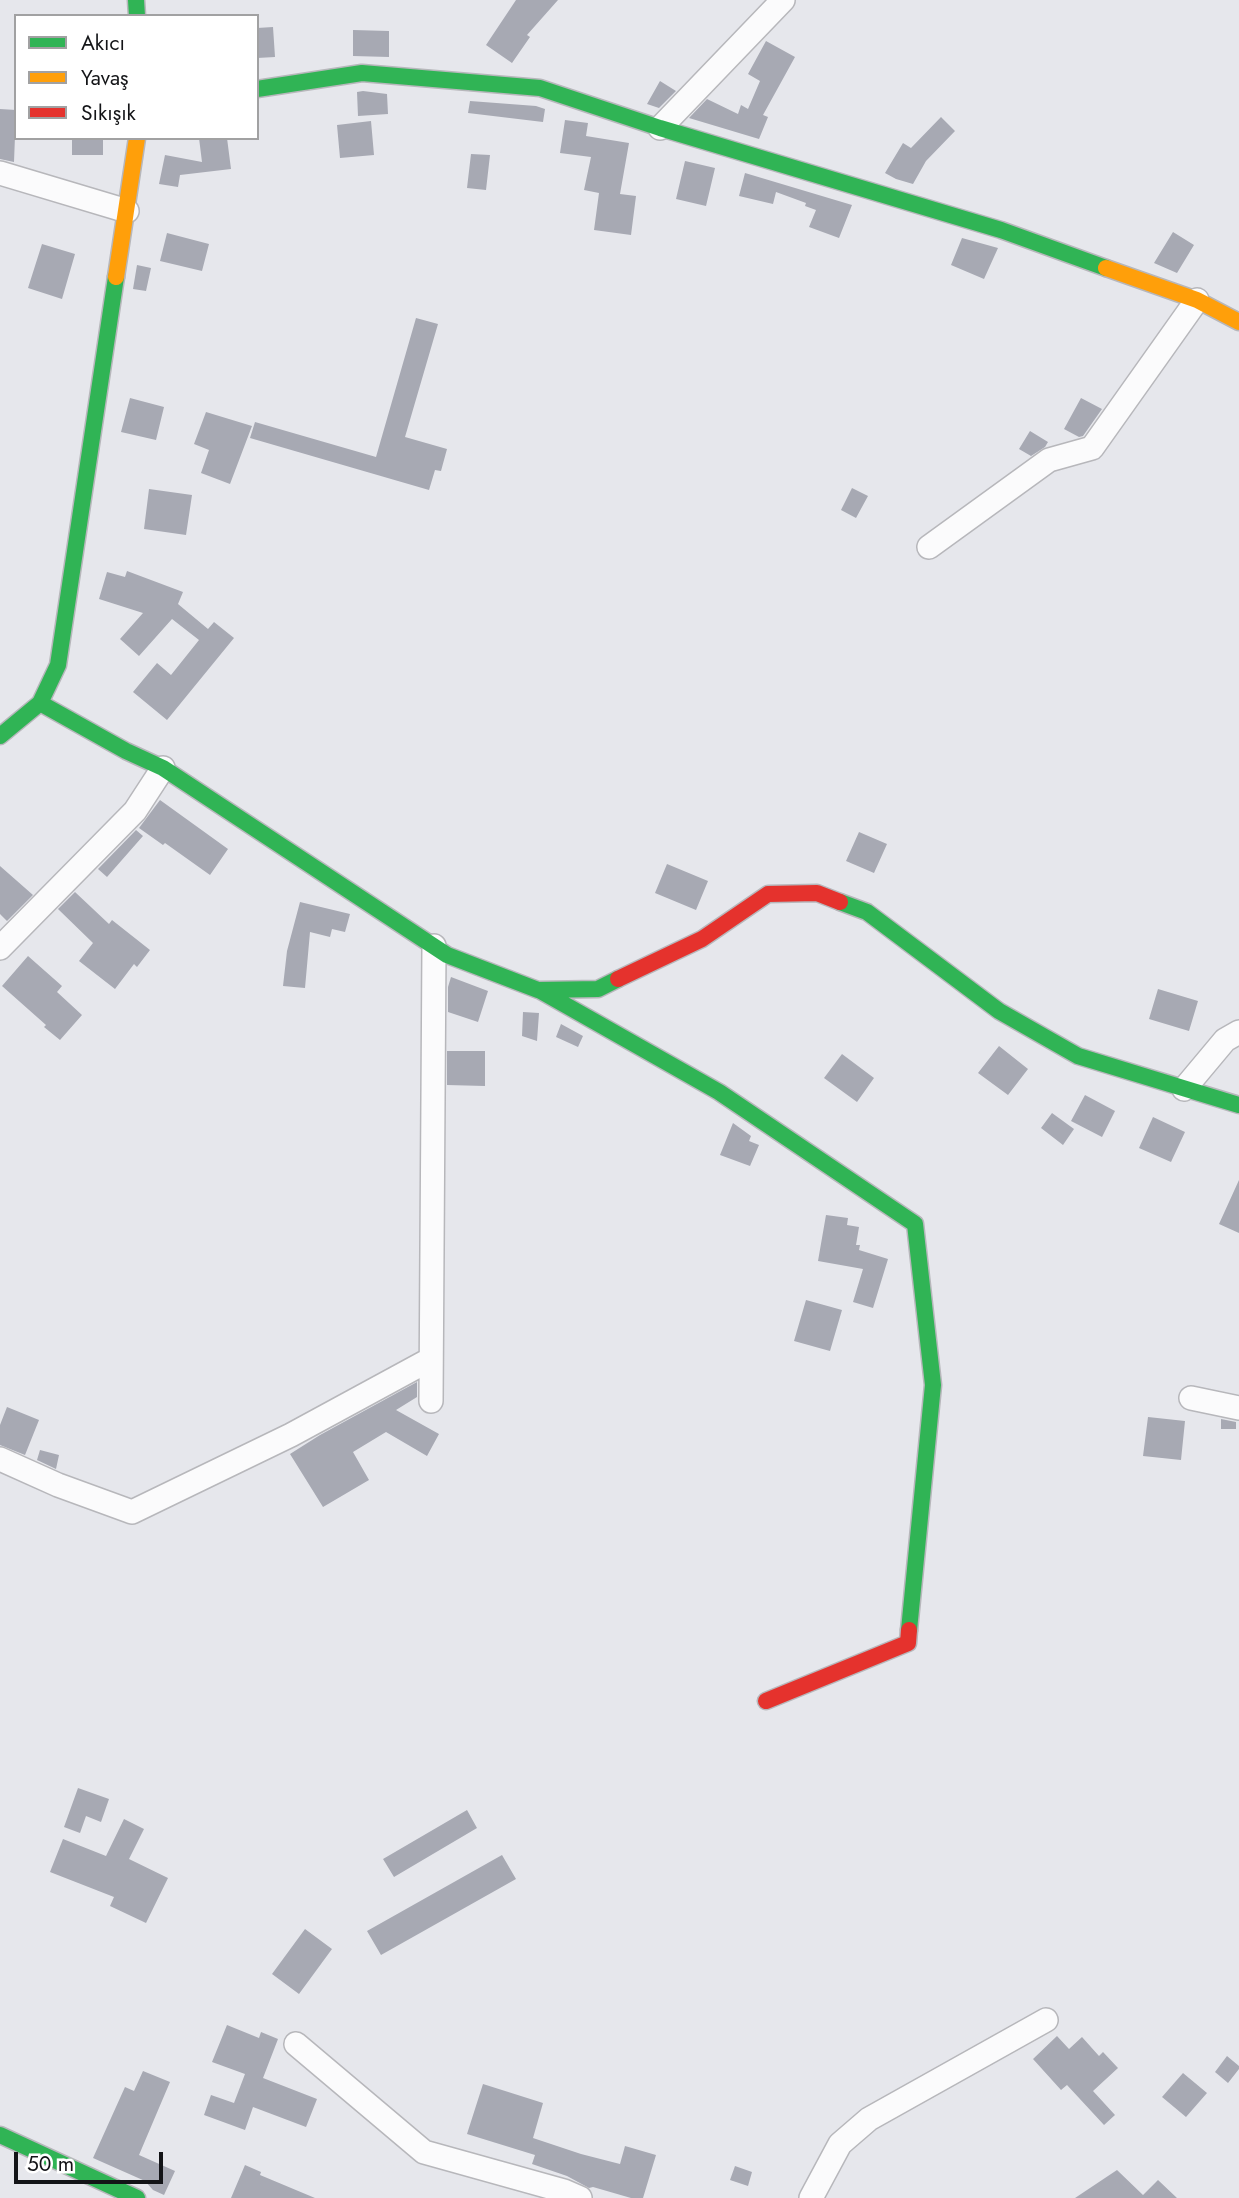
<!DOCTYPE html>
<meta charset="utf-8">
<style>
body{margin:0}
#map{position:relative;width:1239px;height:2198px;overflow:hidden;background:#e6e7ec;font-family:Jost,sans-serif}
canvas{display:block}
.legend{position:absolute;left:14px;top:14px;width:245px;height:126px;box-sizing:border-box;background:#fff;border:2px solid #a1a1a2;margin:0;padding:9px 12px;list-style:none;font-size:21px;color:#131417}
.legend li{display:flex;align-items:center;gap:14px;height:35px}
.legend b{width:35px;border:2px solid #a1a1a2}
.scale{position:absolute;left:14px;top:2152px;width:149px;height:32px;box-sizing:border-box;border:4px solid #131417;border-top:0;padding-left:9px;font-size:21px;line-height:24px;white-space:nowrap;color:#131417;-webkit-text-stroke:5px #fff;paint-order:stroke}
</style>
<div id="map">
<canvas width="1239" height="2198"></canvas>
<ul class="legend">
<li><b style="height:9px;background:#30b455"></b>Akıcı</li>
<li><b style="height:9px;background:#ff9f0a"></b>Yavaş</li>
<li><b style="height:9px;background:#e5322d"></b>Sıkışık</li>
</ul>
<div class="scale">50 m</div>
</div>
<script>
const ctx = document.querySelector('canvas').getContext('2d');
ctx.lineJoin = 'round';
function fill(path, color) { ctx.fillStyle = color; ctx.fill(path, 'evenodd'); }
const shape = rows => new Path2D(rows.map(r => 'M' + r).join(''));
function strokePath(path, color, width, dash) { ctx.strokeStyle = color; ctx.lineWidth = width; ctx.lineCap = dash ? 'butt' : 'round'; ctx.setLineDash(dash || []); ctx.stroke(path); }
const building = shape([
 [516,0,558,0,527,35,530,37,512,63,486,45],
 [273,27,275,57,257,58,257,28],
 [353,30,389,31,389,57,353,56],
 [766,41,795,57,763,115,768,117,759,139,689,118,707,99,738,114,741,105,748,109,760,81,748,74],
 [660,81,676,91,659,108,647,104],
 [363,91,387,94,388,114,358,116,357,92],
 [470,101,536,106,545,109,543,122,468,113],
 [0,109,16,110,14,162,0,159],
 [941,117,955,131,926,161,913,184,896,179,885,173,903,143,911,148],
 [565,120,588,123,586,136,629,143,620,194,636,196,631,235,594,230,599,193,584,190,591,157,560,153],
 [371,121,374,155,340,158,337,125],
 [72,138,103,138,103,155,72,155],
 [199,138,227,138,231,169,180,175,178,187,159,184,165,155,202,162],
 [471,154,490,155,486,190,467,188],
 [685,161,715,168,706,206,676,199],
 [745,173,852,205,839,238,809,227,816,210,805,206,806,203,776,192,773,204,739,196],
 [1173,232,1194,245,1177,273,1154,263],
 [167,233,209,244,202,271,160,261],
 [962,238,998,248,984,279,951,265],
 [42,244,75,254,62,299,28,288],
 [137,265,151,268,146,291,133,289],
 [416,318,438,324,405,437,447,449,441,471,435,470,429,490,250,438,255,422,376,457],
 [130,398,164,407,156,440,121,432],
 [1081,398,1102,409,1083,436,1079,437,1064,429],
 [206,412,252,426,230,484,201,473,209,450,194,444],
 [1030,431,1048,442,1045,447,1031,456,1019,449],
 [852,488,868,496,856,518,841,510],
 [149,489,192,495,186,535,144,529],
 [127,571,183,592,178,604,208,629,214,622,234,638,167,720,133,692,157,663,171,675,199,640,172,619,139,656,120,639,143,613,99,599,107,572,125,577],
 [160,800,228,849,210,875,165,843,163,845,139,828],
 [136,830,143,836,107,877,98,869],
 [859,832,887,844,874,873,846,861],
 [667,864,708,881,696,910,655,893],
 [0,866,33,895,7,921,0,914],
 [75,892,109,924,112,920,150,950,137,967,134,964,115,989,79,961,93,943,58,909],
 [300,902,350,914,345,932,332,929,330,937,310,932,305,988,283,986,287,951],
 [28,956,62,986,57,992,82,1015,60,1040,44,1027,46,1025,2,986],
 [451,977,488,991,478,1022,448,1012,448,987],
 [1158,989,1198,1001,1189,1031,1149,1019],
 [523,1012,539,1013,537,1041,522,1036],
 [561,1024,583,1036,578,1047,556,1037],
 [999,1046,1028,1069,1008,1095,978,1073],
 [447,1051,485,1051,485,1086,447,1085],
 [842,1054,874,1078,857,1102,824,1078],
 [1085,1095,1115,1111,1102,1137,1071,1121],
 [1052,1113,1074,1129,1063,1145,1041,1128],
 [1153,1117,1185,1132,1171,1162,1139,1148],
 [733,1123,751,1136,749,1141,759,1145,750,1166,720,1155],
 [1239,1180,1239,1233,1219,1224],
 [826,1215,848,1218,847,1225,859,1227,856,1245,860,1245,859,1250,888,1259,873,1308,853,1302,863,1269,818,1261],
 [806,1300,842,1310,830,1351,794,1341],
 [417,1382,417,1397,396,1410,439,1434,427,1456,386,1432,353,1452,369,1480,323,1507,290,1454,320,1435],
 [7,1407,39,1420,25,1455,0,1445,0,1425],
 [1148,1417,1185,1421,1181,1460,1143,1456],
 [1221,1419,1236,1422,1236,1429,1221,1429],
 [40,1450,59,1455,56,1469,37,1460],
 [78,1788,109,1799,101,1822,86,1816,80,1833,64,1827],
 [467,1810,477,1828,394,1877,383,1859],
 [124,1819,144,1829,129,1859,168,1878,146,1923,110,1906,114,1897,50,1872,63,1839,106,1856],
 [502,1855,516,1879,381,1955,367,1931],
 [305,1929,332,1949,299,1994,272,1974],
 [227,2025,259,2038,261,2032,278,2039,263,2078,317,2099,306,2127,253,2107,245,2130,204,2115,211,2095,234,2103,245,2074,212,2062],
 [1057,2036,1069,2049,1082,2037,1099,2056,1103,2052,1118,2068,1093,2091,1115,2115,1104,2125,1067,2085,1061,2090,1033,2059],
 [1227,2056,1239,2066,1239,2069,1228,2083,1215,2072],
 [143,2071,170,2082,139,2155,175,2171,164,2195,153,2190,145,2181,93,2158,125,2087,134,2091],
 [1183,2073,1207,2093,1186,2117,1162,2097],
 [483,2084,543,2103,533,2138,581,2154,620,2164,625,2146,656,2155,643,2198,631,2198,593,2187,589,2188,567,2176,532,2164,535,2155,467,2134],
 [245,2165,261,2172,260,2175,315,2198,231,2198],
 [735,2166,752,2172,748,2186,730,2180],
 [1117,2170,1143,2195,1158,2180,1177,2198,1075,2198]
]);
const street = shape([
 [660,128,783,0],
 [0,173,127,211],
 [929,547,1049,460,1092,448,1197,300],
 [0,948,135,811,163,768],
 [1184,1089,1225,1040,1239,1032],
 [1191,1398,1239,1408],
 [431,1401,434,946],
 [0,1459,58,1485,132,1512,291,1435,431,1359],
 [296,2044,424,2152,564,2191,580,2198],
 [811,2198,840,2144,869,2119,1046,2020]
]);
const fast = shape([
 [136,0,137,16],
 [257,89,362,73,540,88,660,128,1001,230,1106,268],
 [40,703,58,665,116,277],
 [0,736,40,703,126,751,163,768,447,955,538,990,598,989,618,979],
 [840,902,867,912,999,1011,1078,1056,1239,1105],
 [539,990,719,1092,915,1224,933,1385,909,1630],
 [0,2135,137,2198]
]);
const slow = shape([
 [1106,268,1197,300,1239,322],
 [116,277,137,138]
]);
const jam = shape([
 [618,979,702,939,768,894,817,893,840,902],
 [766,1701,908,1643,909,1630]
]);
fill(building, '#a7a9b3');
strokePath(street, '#b7b7bb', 26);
strokePath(fast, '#b7b7bb', 19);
strokePath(slow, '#b7b7bb', 19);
strokePath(jam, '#b7b7bb', 19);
strokePath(street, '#fbfbfc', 23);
strokePath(fast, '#30b455', 16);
strokePath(slow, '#ff9f0a', 16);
strokePath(jam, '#e5322d', 16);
</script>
